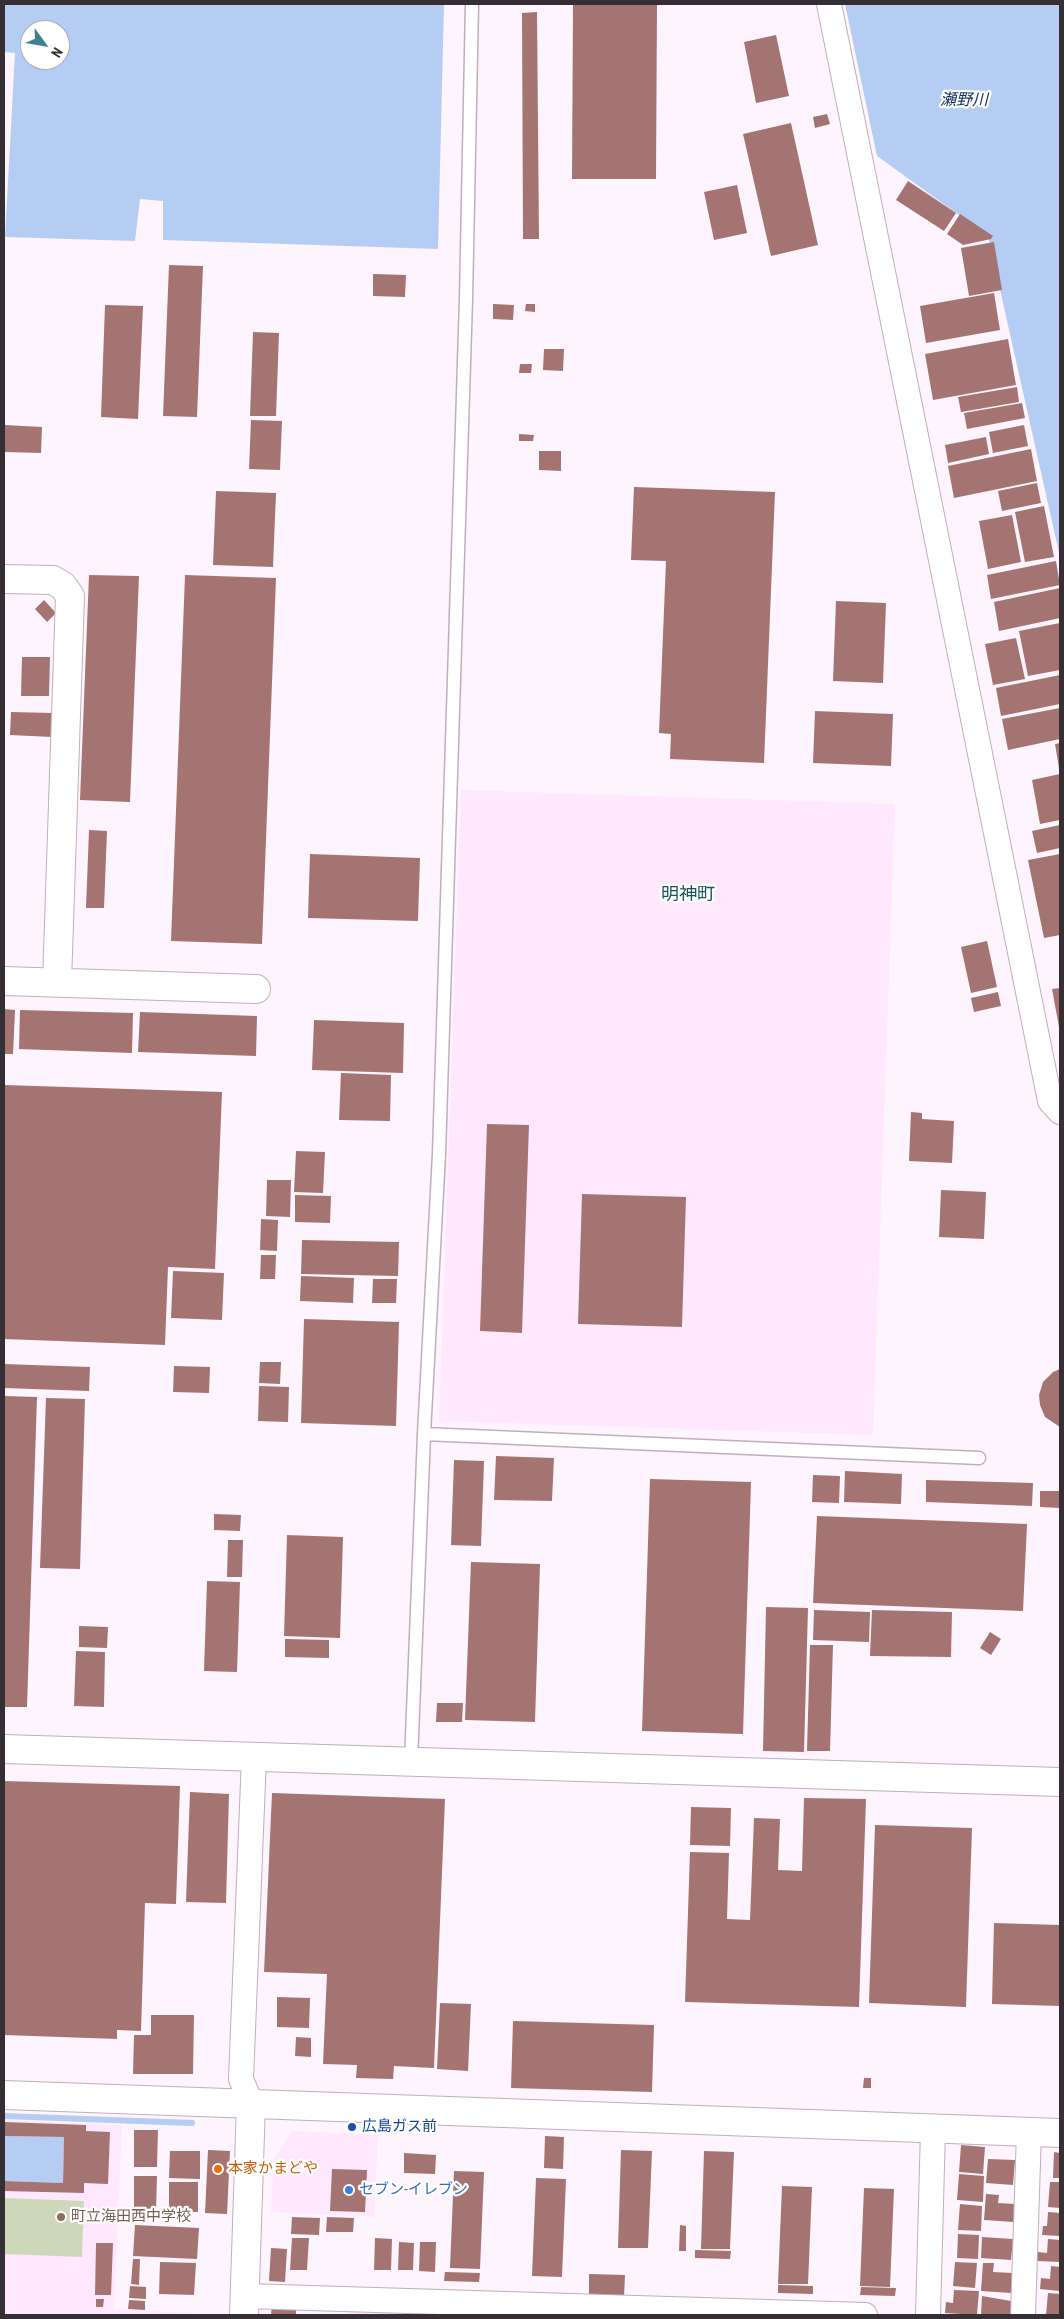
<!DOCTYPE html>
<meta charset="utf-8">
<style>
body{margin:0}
#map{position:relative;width:1064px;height:2319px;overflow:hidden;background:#fef4fd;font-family:"Roboto Condensed",sans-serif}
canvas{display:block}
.frame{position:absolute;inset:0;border:5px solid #352f35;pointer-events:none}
.north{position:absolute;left:20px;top:20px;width:50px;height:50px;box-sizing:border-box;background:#fff;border:1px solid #aeacae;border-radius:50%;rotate:122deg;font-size:14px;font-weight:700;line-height:20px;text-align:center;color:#352f35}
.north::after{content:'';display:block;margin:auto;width:18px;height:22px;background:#3f8292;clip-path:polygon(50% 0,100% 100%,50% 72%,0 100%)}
</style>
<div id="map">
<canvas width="1064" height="2319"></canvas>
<div class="frame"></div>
<div class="north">N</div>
</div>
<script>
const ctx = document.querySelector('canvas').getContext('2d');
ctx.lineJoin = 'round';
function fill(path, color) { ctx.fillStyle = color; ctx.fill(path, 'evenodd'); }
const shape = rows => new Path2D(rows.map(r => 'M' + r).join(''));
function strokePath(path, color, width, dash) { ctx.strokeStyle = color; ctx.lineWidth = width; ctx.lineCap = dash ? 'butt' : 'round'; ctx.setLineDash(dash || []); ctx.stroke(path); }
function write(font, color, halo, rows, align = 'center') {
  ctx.font = font + ' "Roboto Condensed","Noto Sans JP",sans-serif'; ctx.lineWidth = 4.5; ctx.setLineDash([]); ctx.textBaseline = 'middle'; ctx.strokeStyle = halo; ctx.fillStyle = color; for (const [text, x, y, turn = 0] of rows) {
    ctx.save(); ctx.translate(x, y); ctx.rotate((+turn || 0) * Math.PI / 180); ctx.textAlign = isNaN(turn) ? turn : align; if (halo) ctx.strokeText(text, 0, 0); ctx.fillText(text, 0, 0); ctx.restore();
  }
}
const built = shape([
 [461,790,895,804,873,1435,439,1421],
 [4,2120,122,2125,114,2309,226,2315,4,2315],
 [292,2131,378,2135,374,2217,271,2212,274,2158],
 [347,2306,600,2315,347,2315]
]);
const green = shape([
 [4,2198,84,2201,82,2257,4,2254]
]);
const water = shape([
 [4,4,444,4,438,249,163,240,163,201,140,199,135,241,5,237,15,53,4,52],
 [30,30,60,30,60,60,30,60],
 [845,4,1060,4,1060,557,988,236,877,156],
 [4,2136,64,2137,63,2183,4,2181]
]);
const stream = shape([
 [4,2116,192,2123]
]);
const building = shape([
 [573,4,657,4,656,179,572,179],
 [537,12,539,239,523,239,522,13],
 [776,35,789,96,756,103,744,42],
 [827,114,830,124,815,128,813,117],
 [791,123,818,245,771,256,743,134],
 [908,181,956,213,944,231,896,200],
 [737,185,747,233,714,240,704,192],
 [960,214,993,236,991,239,963,245,947,234],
 [994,242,1002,290,969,296,961,248],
 [169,265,203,266,197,417,163,416],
 [373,274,406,275,405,297,373,296],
 [994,293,1000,330,926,343,920,306],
 [493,304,514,305,513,320,493,319],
 [526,304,535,304,535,312,525,311],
 [105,305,143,306,138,419,101,417],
 [253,332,279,333,276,416,250,416],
 [1008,339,1016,385,933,400,925,354],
 [544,349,564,349,563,371,543,370],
 [520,364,532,364,531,373,519,373],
 [1017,387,1019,402,961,412,958,397],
 [1022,403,1025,418,967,429,964,413],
 [251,420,282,421,280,470,249,469],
 [5,425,42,427,41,453,4,452],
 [1024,425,1028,446,993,453,989,432],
 [519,434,534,435,533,441,519,441],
 [986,437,989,454,948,463,945,445],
 [1031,449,1037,481,954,498,948,466],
 [539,451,561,451,561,471,539,470],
 [1037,483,1041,503,1002,511,998,491],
 [634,487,775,492,764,763,670,759,671,734,659,733,666,561,631,560],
 [216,491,276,493,273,567,213,565],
 [1044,506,1054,557,1025,562,1015,512],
 [1012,515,1021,562,988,569,979,521],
 [1056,561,1060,585,991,599,987,575],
 [89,575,139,576,130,802,80,800],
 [185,575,276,578,262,944,171,941],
 [1060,588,1060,618,999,631,994,602],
 [44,600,56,613,47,622,35,609],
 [836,601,886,603,883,683,833,681],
 [1060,623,1060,670,1028,676,1019,631],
 [1016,638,1025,679,993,685,985,644],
 [22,657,50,657,49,696,21,696],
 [1060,675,1060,704,1001,716,996,688],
 [1060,708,1060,739,1008,750,1002,719],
 [815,711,893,714,891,766,813,763],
 [11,712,53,713,52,737,10,735],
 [1060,743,1060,768,1059,768,1055,744],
 [1060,774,1060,820,1040,824,1032,780],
 [1060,825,1060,848,1037,853,1032,831],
 [89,830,107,831,104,908,86,908],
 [310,854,420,858,418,921,308,918],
 [1060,854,1060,935,1044,938,1028,860],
 [987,941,997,987,971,993,961,947],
 [1060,988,1060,1027,1059,1027,1052,989],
 [998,992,1001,1006,974,1012,971,998],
 [4,1009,15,1010,13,1054,4,1054],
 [20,1010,133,1013,132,1053,19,1049],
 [140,1012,257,1016,256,1056,138,1052],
 [314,1020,404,1023,403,1073,312,1070],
 [341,1073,391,1075,390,1121,339,1120],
 [4,1085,222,1092,215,1269,168,1267,165,1345,4,1339],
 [911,1112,922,1113,922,1119,954,1121,952,1163,909,1161],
 [487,1124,529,1125,522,1333,480,1331],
 [296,1151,325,1152,323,1193,294,1192],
 [267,1180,291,1180,290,1217,266,1216],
 [941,1190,986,1192,984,1239,939,1237],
 [582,1194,686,1197,682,1327,578,1324],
 [295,1195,331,1196,330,1223,295,1222],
 [261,1219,278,1220,277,1251,260,1250],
 [302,1240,399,1242,398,1276,301,1274],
 [261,1255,276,1255,275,1279,260,1279],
 [173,1271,224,1273,222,1320,171,1318],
 [301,1276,354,1278,353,1303,300,1301],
 [373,1279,397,1279,396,1303,372,1303],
 [304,1319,399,1322,396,1426,301,1423],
 [260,1362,281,1362,280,1384,259,1383],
 [4,1364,90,1367,89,1391,4,1388],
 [174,1366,210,1367,209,1393,173,1392],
 [1060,1369,1060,1427,1045,1417,1040,1405,1039,1395,1043,1382,1053,1372],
 [259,1386,289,1387,288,1422,258,1421],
 [4,1396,37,1397,27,1707,4,1707],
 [46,1398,85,1399,80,1569,40,1568],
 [496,1456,554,1458,552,1501,494,1500],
 [454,1460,484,1461,481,1546,451,1545],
 [845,1471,902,1474,901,1504,844,1502],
 [813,1475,840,1476,839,1503,812,1502],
 [650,1479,751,1482,743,1734,642,1731],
 [926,1480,1033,1483,1032,1506,926,1502],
 [1040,1491,1060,1491,1060,1508,1040,1507],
 [214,1514,241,1515,240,1531,214,1530],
 [817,1516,1027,1524,1023,1611,813,1603],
 [287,1535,343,1537,340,1638,284,1636],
 [228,1540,243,1540,242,1577,227,1577],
 [471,1562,540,1564,535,1722,465,1720],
 [207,1581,240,1582,237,1672,204,1671],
 [766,1607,808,1608,804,1752,763,1751],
 [814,1610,870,1612,869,1642,813,1640],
 [872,1610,952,1612,951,1657,870,1656],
 [79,1626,108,1627,107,1648,79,1647],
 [990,1632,1001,1639,991,1655,980,1648],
 [285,1639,329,1640,329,1658,285,1657],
 [810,1645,833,1645,830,1751,807,1751],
 [76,1651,105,1652,104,1707,74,1706],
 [437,1703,463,1703,462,1722,436,1722],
 [4,1781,180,1786,176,1904,145,1903,141,2031,117,2030,117,2039,4,2035],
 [190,1792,229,1794,226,1903,186,1902],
 [272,1793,445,1799,434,2068,394,2066,393,2079,356,2078,357,2065,323,2064,327,1974,264,1972],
 [804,1798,866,1799,859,2007,685,2002,690,1852,729,1853,727,1919,750,1920,754,1818,780,1819,778,1870,802,1871],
 [691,1807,731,1808,730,1846,690,1845],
 [875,1825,972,1828,966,2007,869,2003],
 [994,1923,1060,1925,1060,2006,992,2004],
 [277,1997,310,1998,309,2028,277,2027],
 [440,2003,471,2004,468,2071,437,2069],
 [151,2015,194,2015,193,2074,133,2074,134,2035,151,2035],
 [513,2021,654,2025,652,2092,511,2088],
 [296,2037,311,2038,311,2057,295,2056],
 [864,2078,871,2078,871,2088,863,2088],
 [4,2122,86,2125,86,2131,110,2132,108,2184,84,2183,84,2193,4,2191,4,2181,63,2183,64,2137,4,2136],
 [134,2130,158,2130,157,2167,134,2167],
 [545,2136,564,2137,563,2169,544,2168],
 [961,2145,985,2147,983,2174,959,2172],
 [208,2150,230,2151,227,2214,205,2213],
 [621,2150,652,2151,648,2248,618,2248],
 [170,2151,200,2151,200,2179,169,2178],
 [704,2151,734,2152,730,2249,701,2249],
 [1054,2152,1060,2153,1060,2178,1053,2178],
 [404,2153,436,2155,435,2174,404,2173],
 [988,2159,1015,2160,1013,2185,986,2183],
 [332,2169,367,2170,365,2212,330,2211],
 [454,2171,484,2172,480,2269,450,2268],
 [959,2174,984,2176,983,2202,957,2200],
 [134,2176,157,2176,156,2211,134,2210],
 [536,2178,566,2179,562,2277,532,2276],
 [169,2182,198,2182,198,2212,169,2212],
 [1050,2182,1060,2182,1060,2208,1048,2207],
 [782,2186,812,2187,808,2284,778,2284],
 [864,2188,894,2189,890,2287,860,2286],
 [986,2194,999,2195,998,2203,1015,2204,1014,2222,984,2220],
 [960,2204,982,2206,981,2231,958,2230],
 [1048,2212,1060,2213,1060,2236,1042,2235,1043,2226,1047,2226],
 [292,2217,320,2218,319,2235,291,2234],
 [327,2217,354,2218,353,2232,326,2232],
 [135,2225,199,2228,197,2259,133,2256],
 [680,2225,686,2226,686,2251,679,2251],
 [958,2234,979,2235,978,2259,957,2258],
 [982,2237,1013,2239,1011,2260,981,2258],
 [292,2238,309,2238,307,2270,290,2270],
 [375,2238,392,2239,391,2270,374,2270],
 [1048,2239,1060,2240,1060,2262,1037,2261,1038,2252,1047,2253],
 [399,2242,414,2243,413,2270,398,2270],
 [420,2242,436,2242,435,2272,419,2271],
 [96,2243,113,2243,111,2295,95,2295],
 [271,2248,287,2249,285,2282,269,2281],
 [695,2250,731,2251,730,2259,695,2258],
 [133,2259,140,2259,139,2285,131,2284],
 [160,2262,196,2263,194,2295,159,2294],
 [955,2262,977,2263,975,2288,953,2286],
 [983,2263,994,2263,993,2272,1012,2273,1011,2293,981,2291],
 [1051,2266,1060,2267,1060,2291,1040,2289,1041,2278,1050,2279],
 [445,2272,480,2273,479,2282,444,2281],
 [589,2274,625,2275,624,2297,589,2296],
 [778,2285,813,2286,813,2294,778,2293],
 [130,2286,146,2287,146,2299,129,2298],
 [861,2287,896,2288,895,2296,860,2295],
 [954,2290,979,2291,977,2315,945,2313,946,2302,953,2303],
 [1048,2293,1060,2294,1060,2315,1046,2315],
 [982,2296,1011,2301,1011,2315,981,2315],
 [96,2299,104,2299,103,2307,96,2307],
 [129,2300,145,2301,145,2310,128,2309],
 [272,2302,296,2303,296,2315,271,2315]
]);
const service = shape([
 [424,1434,979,1458],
 [411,1762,424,1434,439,1154,466,299,472,4]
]);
const minor = shape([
 [829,4,1050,1101,1060,1112],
 [251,2103,241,2079,254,1757],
 [245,2296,865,2315],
 [928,2315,933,2129],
 [1023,2315,1029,2132]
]);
const tertiary = shape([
 [4,579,53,580,63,586,70,596,57,982],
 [4,981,256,989],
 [4,1749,1060,1782],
 [4,2095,1060,2133],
 [244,2315,251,2103]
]);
const markers = [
 [352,2127,5,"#1a4fb4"],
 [218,2169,5,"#e8710a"],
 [349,2190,5,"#3f7fe0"],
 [61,2217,5,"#8d6e63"]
];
const transitNames = [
 ["広島ガス前",362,2127]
];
const foodNames = [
 ["本家かまどや",228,2169]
];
const shopNames = [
 ["セブン-イレブン",359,2190]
];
const educationNames = [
 ["町立海田西中学校",71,2217]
];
const waterNames = [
 ["瀬野川",964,101]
];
const quarterNames = [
 ["明神町",688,895]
];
fill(built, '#ffe8fd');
fill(green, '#cdd8bb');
fill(water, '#b5ccf3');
strokePath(stream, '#b5ccf3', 6);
fill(building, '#a47473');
strokePath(service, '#bfafbd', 15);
strokePath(minor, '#bfafbd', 26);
strokePath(tertiary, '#bfafbd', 30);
strokePath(service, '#fff', 12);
strokePath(minor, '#fff', 24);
strokePath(tertiary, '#fff', 28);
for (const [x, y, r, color] of markers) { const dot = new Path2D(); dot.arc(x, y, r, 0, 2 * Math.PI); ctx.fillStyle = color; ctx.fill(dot); strokePath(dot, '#fff', 2); }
write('15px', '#164399', '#fff', transitNames, 'left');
write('15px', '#c56008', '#fff', foodNames, 'left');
write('15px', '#366cbe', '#fff', shopNames, 'left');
write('15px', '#785e54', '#fff', educationNames, 'left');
write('italic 16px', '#173262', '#fff', waterNames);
write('18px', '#1a525e', '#fff', quarterNames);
</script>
